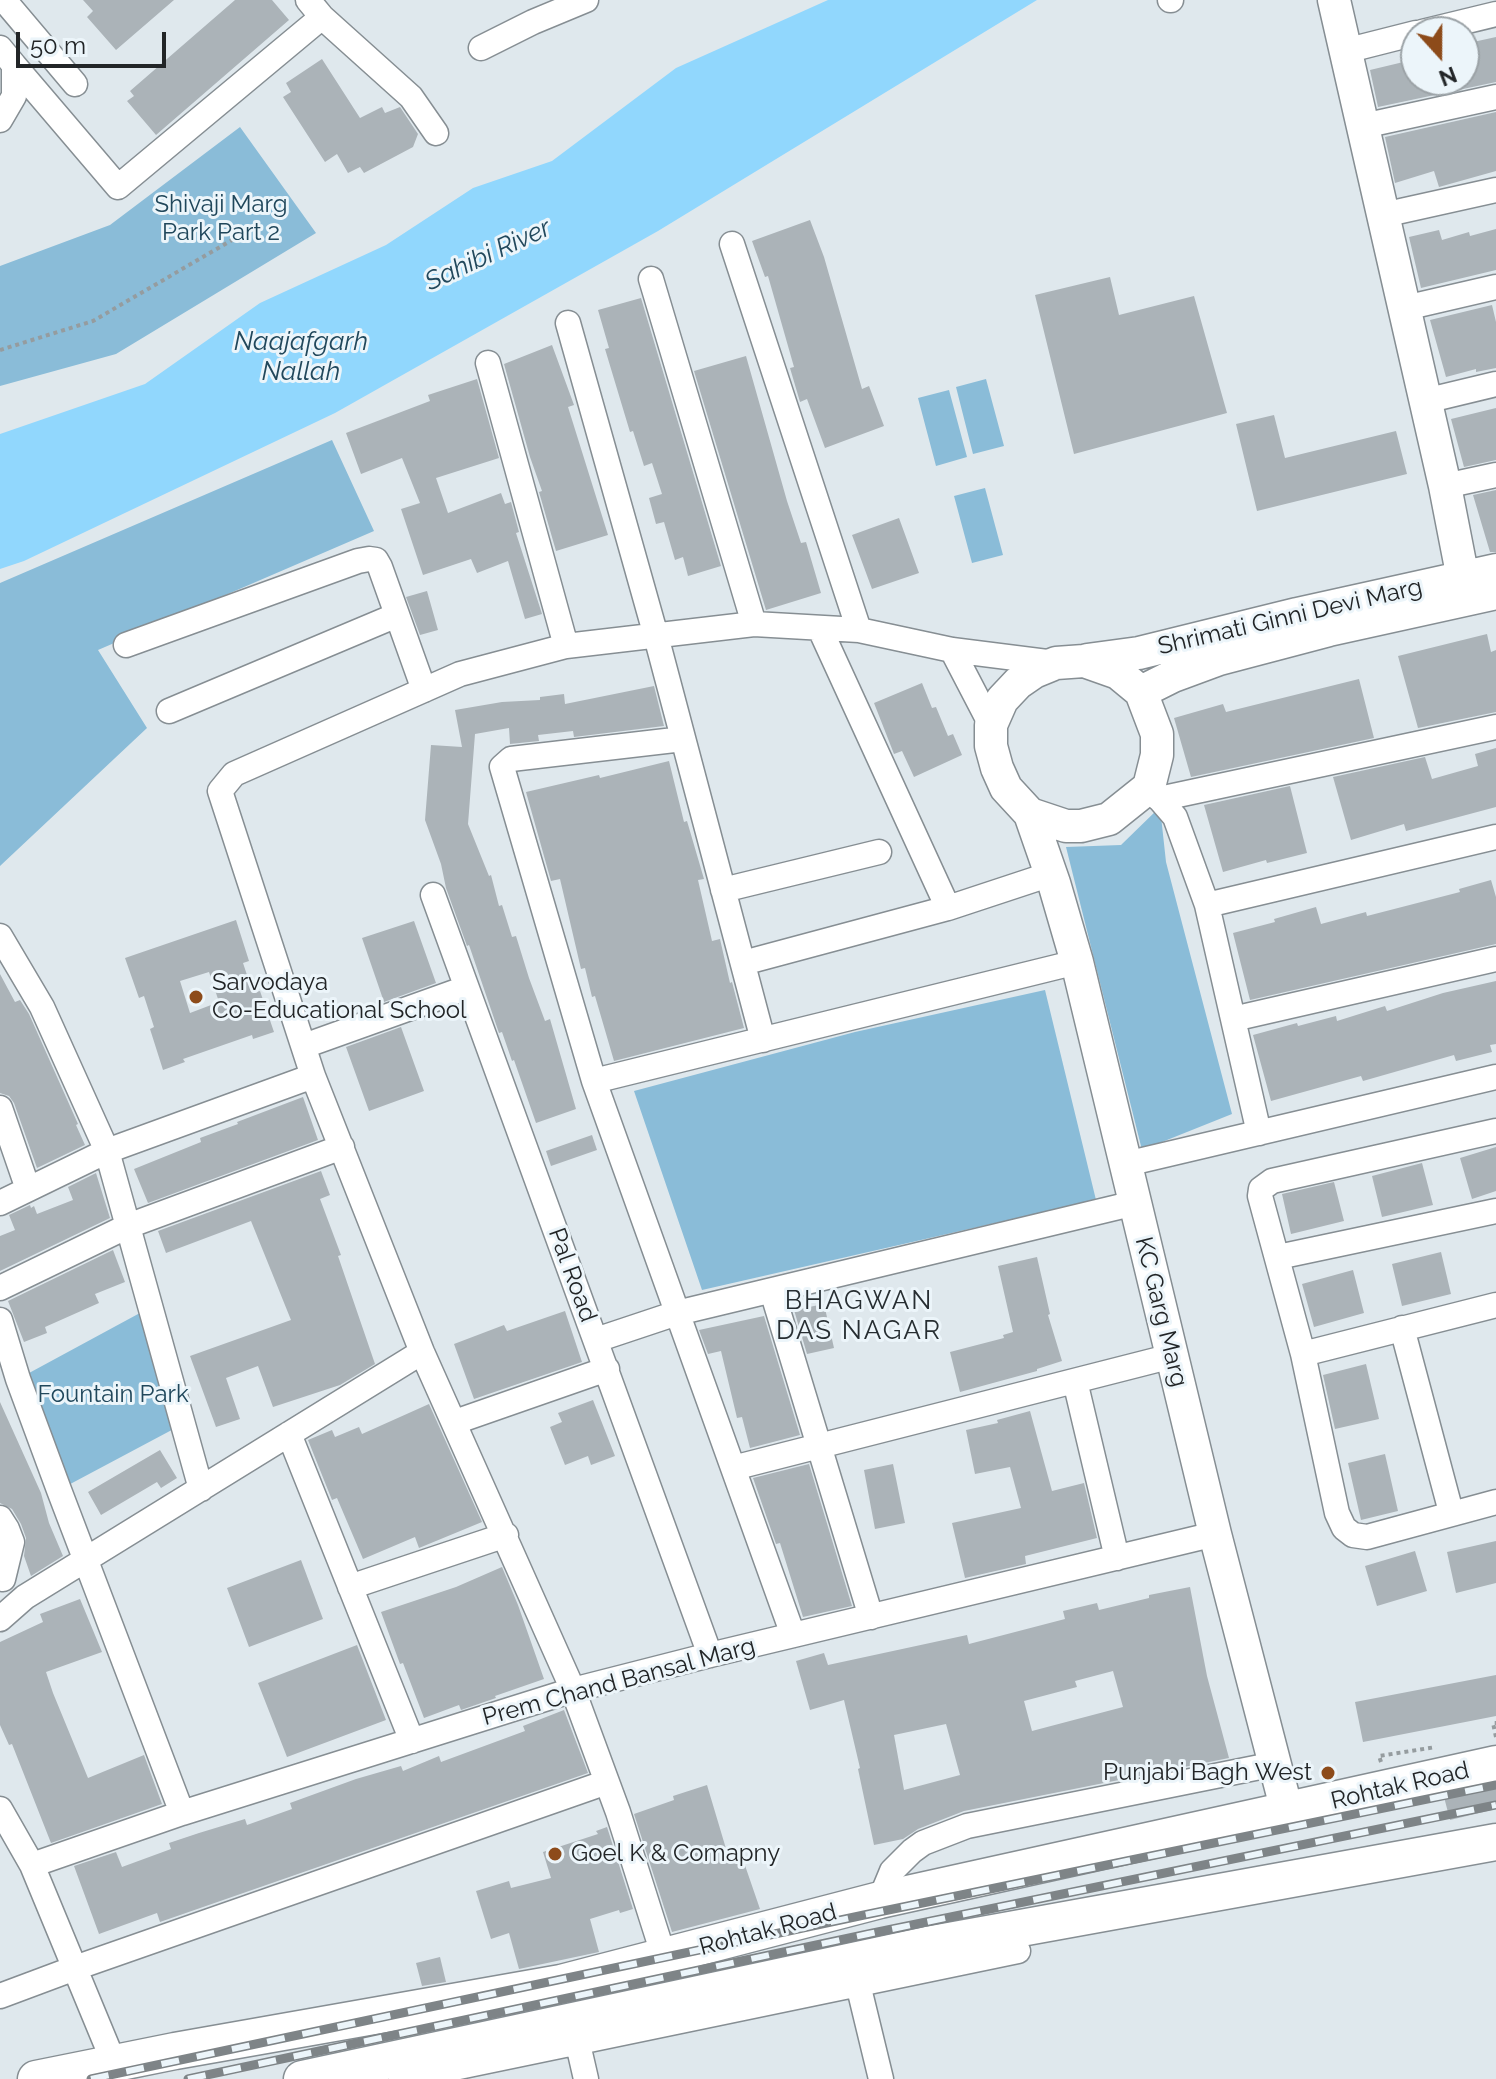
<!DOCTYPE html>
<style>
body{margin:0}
#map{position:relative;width:1496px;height:2079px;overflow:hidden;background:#dfe8ed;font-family:Raleway,sans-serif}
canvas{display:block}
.north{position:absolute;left:1400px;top:16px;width:80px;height:80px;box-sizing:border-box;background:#ecf5fa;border:2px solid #9ba2a6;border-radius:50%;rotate:159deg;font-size:22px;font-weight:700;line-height:32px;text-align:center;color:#222527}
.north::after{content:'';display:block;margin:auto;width:28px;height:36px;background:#8d4b1a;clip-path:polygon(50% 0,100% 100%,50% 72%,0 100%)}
.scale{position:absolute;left:16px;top:32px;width:150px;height:36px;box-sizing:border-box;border:4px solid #222527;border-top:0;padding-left:10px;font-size:24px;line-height:28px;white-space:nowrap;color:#222527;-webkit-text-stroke:6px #ecf5fa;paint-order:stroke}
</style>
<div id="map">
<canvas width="1496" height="2079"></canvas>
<div class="north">N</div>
<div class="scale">50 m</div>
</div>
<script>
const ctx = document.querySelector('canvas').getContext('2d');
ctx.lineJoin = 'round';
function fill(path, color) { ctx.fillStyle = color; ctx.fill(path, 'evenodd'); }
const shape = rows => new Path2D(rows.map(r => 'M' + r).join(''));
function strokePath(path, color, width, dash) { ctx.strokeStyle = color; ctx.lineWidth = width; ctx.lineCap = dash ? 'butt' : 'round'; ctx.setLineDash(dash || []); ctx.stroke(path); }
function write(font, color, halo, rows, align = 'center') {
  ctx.font = font + ' Raleway,sans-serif'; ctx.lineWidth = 6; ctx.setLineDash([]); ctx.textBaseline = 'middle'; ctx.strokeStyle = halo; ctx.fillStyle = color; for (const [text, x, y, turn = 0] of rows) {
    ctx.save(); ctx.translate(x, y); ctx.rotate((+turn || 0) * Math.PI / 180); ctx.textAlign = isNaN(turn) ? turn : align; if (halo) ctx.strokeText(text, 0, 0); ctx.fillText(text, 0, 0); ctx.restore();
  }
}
const green = shape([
 [240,127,316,233,116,354,0,386,0,266,110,225],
 [986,379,1004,446,973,454,956,387],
 [949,390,967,457,936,466,918,398],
 [332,440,374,531,98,650,147,728,0,866,0,583],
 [985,488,1003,555,972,563,954,496],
 [1160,807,1166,862,1232,1114,1142,1150,1066,847,1121,845],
 [1045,990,1096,1200,702,1290,634,1091,855,1032],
 [151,1307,183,1424,59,1490,18,1379]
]);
const water = shape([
 [828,0,1037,0,658,231,335,413,24,561,0,569,0,434,145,384,260,303,386,245,473,188,552,161,676,68]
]);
const building = shape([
 [83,0,174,0,116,50,87,17,93,11],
 [235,0,272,0,289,20,156,135,127,101,134,96,130,91],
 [1496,37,1496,82,1378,107,1370,70,1416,59,1416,80,1464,80,1464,44],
 [322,59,360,118,382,107,385,113,400,107,418,134,413,147,364,173,360,167,348,173,337,154,325,162,283,97,291,92,286,83],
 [1496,112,1496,171,1439,187,1434,171,1395,183,1385,137],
 [810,220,824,257,862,389,869,386,884,426,825,448,807,399,800,402,790,368,794,367,768,276,765,277,752,241],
 [1496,229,1496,270,1421,288,1409,237,1439,230,1442,240,1469,232,1470,236],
 [1110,277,1119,315,1194,296,1227,413,1074,454,1035,295],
 [641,298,721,566,688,576,683,557,675,560,664,522,656,524,649,498,662,494,652,463,644,466,633,431,630,432,605,349,609,348,598,310],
 [1492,305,1496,322,1496,368,1476,372,1476,369,1446,377,1430,320],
 [552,345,574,405,568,407,608,535,556,551,539,492,542,491,530,457,504,364],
 [746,356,787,501,801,543,806,542,821,593,766,610,694,371],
 [477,379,499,458,436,478,448,513,501,493,505,504,511,502,519,532,516,533,542,614,525,619,508,561,477,573,471,559,423,575,401,509,420,503,402,458,361,474,346,433,430,401,428,395],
 [1496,408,1496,460,1464,467,1451,419],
 [1274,415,1285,458,1396,431,1407,474,1257,511,1236,424],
 [1496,490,1496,552,1490,552,1473,495],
 [899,518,919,573,872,589,852,535],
 [427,591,438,630,420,635,406,597],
 [1487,634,1491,652,1496,650,1496,712,1418,728,1398,656],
 [1359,679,1374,738,1191,777,1174,718,1223,704,1226,712],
 [922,683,932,708,936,707,948,736,953,734,962,755,914,777,902,751,894,754,874,703],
 [654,686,664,726,574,737,573,731,538,735,539,741,510,744,509,728,475,734,468,824,489,876,491,875,499,906,502,905,512,937,516,936,529,978,545,1021,550,1019,576,1109,536,1123,514,1060,512,1061,502,1032,499,1033,469,945,467,946,446,888,441,864,425,820,431,745,462,747,455,710,502,702,540,700,540,697,564,694,565,704],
 [1496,748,1496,807,1406,831,1404,824,1351,840,1333,777,1425,757,1432,779,1478,766,1475,754],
 [669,761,684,822,687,821,704,879,698,880,712,941,720,939,730,983,732,982,744,1028,614,1061,595,996,592,997,585,968,581,969,560,879,551,881,526,792,599,775,600,778],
 [1290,786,1307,853,1267,863,1266,860,1223,872,1204,805],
 [1491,880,1496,897,1496,944,1250,1000,1233,933,1275,922,1274,919,1316,907,1321,924,1366,912,1367,916,1460,892,1459,889],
 [236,920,249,961,243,963,253,993,260,991,274,1032,253,1039,252,1035,183,1059,185,1062,163,1070,150,1029,154,1027,144,996,139,998,125,958],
 [209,972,219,1002,190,1013,180,981],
 [414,921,436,983,384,1002,362,938],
 [0,974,15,1002,20,1000,29,1014,78,1124,76,1125,85,1145,37,1168,14,1103,9,1096,0,1093],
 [1496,981,1496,1044,1490,1045,1492,1052,1456,1061,1454,1055,1363,1081,1361,1076,1271,1101,1253,1035,1297,1023,1298,1026,1336,1016,1337,1021,1385,1006,1387,1011,1443,993],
 [401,1027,424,1091,369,1111,346,1047],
 [303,1097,318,1140,148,1203,134,1169,201,1142,200,1138,238,1124,237,1122],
 [592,1135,597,1150,551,1166,546,1151],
 [1496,1147,1496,1191,1472,1199,1460,1158],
 [1422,1163,1433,1205,1382,1217,1372,1176],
 [321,1171,330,1195,320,1199,341,1255,338,1256,375,1364,340,1385,273,1407,258,1366,226,1378,240,1419,216,1427,190,1356,291,1320,251,1221,166,1253,158,1231],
 [96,1173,110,1218,0,1271,0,1236,15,1230,9,1215,30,1205,31,1208,34,1206,37,1214,73,1200,68,1187],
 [1334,1182,1344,1221,1291,1234,1282,1194],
 [113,1250,125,1282,95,1294,99,1303,45,1327,47,1333,24,1342,8,1301],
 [1441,1252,1451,1294,1402,1306,1392,1264],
 [1037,1257,1050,1314,1048,1315,1062,1361,1037,1369,1037,1371,960,1392,950,1352,1004,1338,1003,1335,1013,1332,998,1266],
 [1353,1270,1364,1313,1314,1327,1302,1284],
 [824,1304,834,1348,807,1354,794,1310],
 [565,1311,582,1362,474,1399,454,1344,504,1325,507,1331],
 [764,1316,800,1435,750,1448,742,1417,737,1418,721,1351,708,1354,699,1330],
 [1366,1364,1379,1419,1335,1429,1323,1375],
 [593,1400,615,1456,591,1465,588,1456,565,1465,550,1427,562,1422,558,1413],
 [0,1402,41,1493,49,1523,63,1556,31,1576,24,1556,26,1538,21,1524,12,1509,0,1503],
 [429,1404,482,1522,419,1548,415,1537,363,1559,337,1498,332,1500,308,1440,332,1430,335,1437,359,1427,362,1434],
 [1030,1411,1052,1491,1084,1483,1097,1538,1025,1556,1026,1564,965,1578,952,1523,1021,1508,1010,1467,975,1474,966,1430,998,1423,997,1420],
 [160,1450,177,1478,161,1488,157,1482,101,1515,88,1492],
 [1385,1454,1398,1511,1361,1520,1348,1463],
 [809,1464,852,1606,803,1617,780,1543,776,1544,753,1478],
 [893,1464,905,1523,875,1529,864,1470],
 [1496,1541,1496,1583,1456,1593,1447,1552],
 [1415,1551,1427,1591,1377,1606,1365,1566],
 [301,1560,323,1619,249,1647,227,1588],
 [502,1567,518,1605,544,1679,495,1696,496,1698,461,1710,459,1705,424,1718,403,1663,400,1664,381,1612,456,1587],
 [1190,1587,1207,1676,1229,1758,964,1811,918,1829,903,1839,874,1845,858,1769,860,1768,844,1700,810,1710,796,1661,824,1653,828,1665,967,1635,969,1644,1065,1619,1063,1611,1097,1603,1099,1610,1149,1598,1149,1595],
 [1113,1671,1123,1707,1032,1731,1024,1701,1077,1687,1075,1681],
 [946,1724,960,1775,904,1790,894,1735],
 [80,1599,102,1652,46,1672,53,1693,88,1778,144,1755,162,1804,51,1843,12,1744,9,1745,0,1725,0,1642,43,1622,40,1614],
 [357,1645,386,1720,287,1757,258,1683],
 [1496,1675,1496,1716,1363,1742,1355,1702],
 [564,1710,588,1773,160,1922,157,1913,99,1934,74,1866,116,1852,122,1867,171,1849,169,1843,199,1833,245,1819,247,1825,292,1809,290,1803,356,1779,401,1766,403,1771,439,1756,441,1762,525,1731,523,1726],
 [707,1785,727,1852,739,1848,760,1909,672,1932,634,1814,674,1800,673,1796],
 [1496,1786,1496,1809,1450,1820,1444,1797],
 [607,1827,633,1909,620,1913,619,1910,590,1919,599,1952,519,1969,509,1933,491,1939,476,1891,509,1881,511,1888,551,1878,543,1852,598,1834,596,1831],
 [440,1957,446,1982,422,1986,416,1963]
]);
const path = shape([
 [0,350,93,321,244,233],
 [1496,1737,1493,1723,1496,1723],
 [1381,1762,1379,1756,1436,1747]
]);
const street = shape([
 [4,0,75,84],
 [308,0,322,17,411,97,436,133],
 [1170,0,1171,0],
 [1422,32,1496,14],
 [0,48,14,65,14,96,0,120],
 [481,48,533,22,586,0],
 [1345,51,1416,33],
 [14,65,118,187,322,17],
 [1363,126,1496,97],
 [1383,215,1496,190],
 [732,244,859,630],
 [651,279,754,624],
 [1405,308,1496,287],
 [568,323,656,636,763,1040],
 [488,363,566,646],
 [1425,401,1496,384],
 [1445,486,1496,475],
 [820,629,948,908,1051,874],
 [126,645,358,561,369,559,376,560,380,567,424,690],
 [952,650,991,725],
 [169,711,397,615],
 [1149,787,1175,817,1207,905,1259,1133],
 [1159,799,1496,727],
 [723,890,879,852],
 [433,895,710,1655],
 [1207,905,1496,837],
 [0,936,42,1007,107,1151,201,1489],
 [743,963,948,908],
 [1233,1019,1496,959],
 [304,1046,466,988],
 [594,1081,502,767,511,759,683,739],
 [0,1108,28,1189],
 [1496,1131,1272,1181,1261,1189,1260,1196,1303,1354,1337,1513,1344,1528,1353,1535,1367,1537,1496,1502],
 [1126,1164,1496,1077],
 [0,1203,107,1151,313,1076],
 [1278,1257,1496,1211],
 [0,1288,128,1226,342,1147],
 [772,1291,871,1617],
 [0,1320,18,1379,59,1490,182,1813],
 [1402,1328,1451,1512],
 [596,1340,677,1313,1135,1203],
 [1303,1354,1496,1305],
 [1075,1381,1117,1558],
 [455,1422,607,1369],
 [289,1434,412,1741],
 [733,1468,1172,1356],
 [0,1518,7,1529,12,1542,3,1579],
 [350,1587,506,1535],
 [0,1619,25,1597,422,1352],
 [793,1635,594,1081,1077,962],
 [0,1809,32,1865,114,2063],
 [32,1865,182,1813,573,1690,710,1655,1215,1534],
 [880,1900,892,1871,912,1851,923,1843,967,1826,1275,1764],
 [664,1957,618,1812,573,1690,422,1352,313,1076,220,791,234,774,460,674,566,646,754,624,859,630,952,650,1055,663],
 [858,1984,881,2079],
 [0,1996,75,1968,607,1782],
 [575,2031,586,2079],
 [401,2079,1018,1951]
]);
const secondary = shape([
 [1334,0,1445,486,1467,599],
 [1087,660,1139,653,1297,614,1496,570],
 [1141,692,1173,676,1219,659,1329,630,1496,593],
 [1030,814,1066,826,1081,826,1109,819,1149,787,1157,755,1157,734,1141,692,1118,673,1084,661,1056,663,1034,672,1018,683,1002,700,991,725,991,746,997,768,1006,788,1030,814,1054,883,1077,962,1215,1534,1287,1811]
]);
const primary = shape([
 [36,2079,175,2051,561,1983,880,1900,1496,1764],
 [302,2079,927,1945,1496,1842]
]);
const rail = shape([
 [91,2079,864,1915,1496,1785],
 [188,2079,868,1934,1496,1805]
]);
const markers = [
 [196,997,8,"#8d4b1a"],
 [1328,1773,8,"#8d4b1a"],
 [555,1854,8,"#8d4b1a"]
];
const parkNames = [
 ["Shivaji Marg",221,205],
 ["Park Part 2",221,233],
 ["Fountain Park",113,1395]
];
const streetNames = [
 ["Shrimati Ginni Devi Marg",1290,617,-13],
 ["Pal Road",572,1275,70],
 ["KC Garg Marg",1161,1312,76],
 ["Prem Chand Bansal Marg",619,1682,-15],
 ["Rohtak Road",1400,1786,-13],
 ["Rohtak Road",768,1930,-15]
];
const poiNames = [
 ["Sarvodaya",212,983],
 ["Co-Educational School",212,1011],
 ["Punjabi Bagh West",1312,1773,"right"],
 ["Goel K & Comapny",571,1854]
];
const waterNames = [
 ["Sahibi River",488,255,-25],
 ["Naajafgarh",301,342],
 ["Nallah",301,372]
];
const neighbourhoodNames = [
 ["BHAGWAN",859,1301],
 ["DAS NAGAR",859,1331]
];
fill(green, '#8abcd8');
fill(water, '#91d7fd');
fill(building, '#abb3b8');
strokePath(street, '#868e93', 27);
strokePath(secondary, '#868e93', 35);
strokePath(primary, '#868e93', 39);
strokePath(path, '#959c9f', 4, [4, 4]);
strokePath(street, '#fff', 24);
strokePath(secondary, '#fff', 32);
strokePath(primary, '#fff', 36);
strokePath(rail, '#7e8487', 9);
strokePath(rail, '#ecf5fa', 6, [18]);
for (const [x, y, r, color] of markers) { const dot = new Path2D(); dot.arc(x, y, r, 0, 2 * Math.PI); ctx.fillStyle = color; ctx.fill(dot); strokePath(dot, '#ecf5fa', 3); }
write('24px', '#20475b', '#ecf5fa', parkNames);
write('24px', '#222527', '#ecf5fa', streetNames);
write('24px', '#222527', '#ecf5fa', poiNames, 'left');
write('italic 26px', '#21485c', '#ecf5fa', waterNames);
ctx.letterSpacing = '2px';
write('26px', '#272e32', '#ecf5fa', neighbourhoodNames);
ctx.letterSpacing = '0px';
</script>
